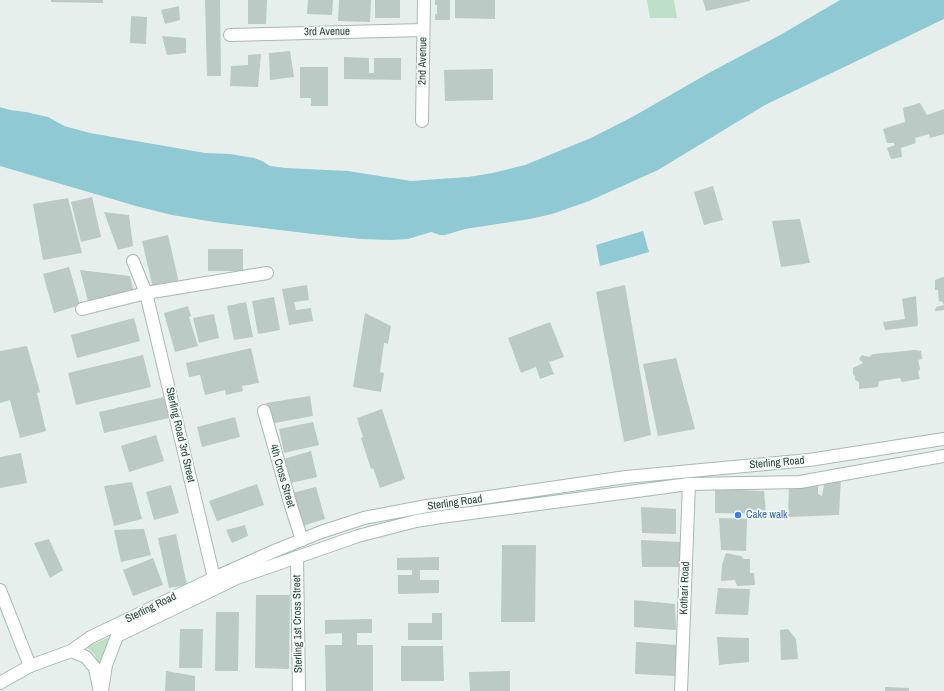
<!DOCTYPE html>
<style>
body{margin:0}
canvas{display:block;background:#e6efeb}
</style>
<canvas width="944" height="691"></canvas>
<script>
const ctx = document.querySelector('canvas').getContext('2d');
ctx.lineJoin = 'round';
function fill(path, color) { ctx.fillStyle = color; ctx.fill(path, 'evenodd'); }
const shape = rows => new Path2D(rows.map(r => 'M' + r).join(''));
function strokePath(path, color, width, dash) { ctx.strokeStyle = color; ctx.lineWidth = width; ctx.lineCap = dash ? 'butt' : 'round'; ctx.setLineDash(dash || []); ctx.stroke(path); }
function write(font, color, halo, rows, align = 'center') {
  ctx.font = font + ' "Archivo Narrow",sans-serif'; ctx.lineWidth = 3.5; ctx.setLineDash([]); ctx.textBaseline = 'middle'; ctx.strokeStyle = halo; ctx.fillStyle = color; for (const [text, x, y, turn = 0] of rows) {
    ctx.save(); ctx.translate(x, y); ctx.rotate((+turn || 0) * Math.PI / 180); ctx.textAlign = isNaN(turn) ? turn : align; if (halo) ctx.strokeText(text, 0, 0); ctx.fillText(text, 0, 0); ctx.restore();
  }
}
const green = shape([
 [647,0,674,0,677,18,650,18],
 [112,636,105,648,100,666,95,655,87,647]
]);
const water = shape([
 [840,0,944,0,944,19,765,105,658,170,589,201,552,214,530,219,465,229,445,235,440,235,431,232,408,239,390,240,361,239,313,234,214,222,172,215,136,206,0,166,0,107,10,110,26,112,48,117,64,126,90,133,205,153,230,154,254,158,262,161,270,166,285,168,348,171,411,181,468,177,493,173,525,165,591,138,634,116,707,74,782,34],
 [643,231,649,252,600,266,596,245]
]);
const building = shape([
 [51,0,103,0,103,3,51,2],
 [205,0,220,0,221,76,207,76],
 [248,0,267,0,266,24,248,24],
 [308,0,333,0,332,15,307,14],
 [339,0,371,0,370,22,338,21],
 [375,0,400,0,400,18,375,18],
 [435,0,450,0,450,20,435,20,435,14,437,14,437,5,435,5],
 [455,0,495,0,495,19,455,18],
 [703,0,750,0,750,1,706,11],
 [179,6,180,20,165,24,161,10],
 [131,16,147,17,146,44,130,43],
 [162,36,186,38,186,53,167,55],
 [290,51,294,77,270,80,269,53],
 [261,54,258,87,230,86,231,66,248,65,248,55],
 [344,57,369,58,369,73,374,73,374,58,401,58,401,80,344,79],
 [300,67,328,67,328,106,311,106,311,98,300,98],
 [493,69,493,100,445,101,444,70],
 [920,103,927,115,944,109,944,134,930,138,929,134,915,138,916,143,901,148,902,157,891,159,887,148,895,145,894,143,887,143,883,129,905,122,903,108],
 [713,186,723,220,704,225,694,192],
 [92,197,101,237,81,242,71,202],
 [68,198,82,253,43,260,33,204],
 [104,212,129,215,133,246,118,250],
 [800,219,810,263,781,267,772,221],
 [168,235,179,283,153,288,142,241],
 [208,249,243,249,243,271,208,271],
 [69,267,80,305,54,313,43,274],
 [80,270,130,276,134,293,89,305],
 [943,277,944,277,944,310,935,311,936,307,944,305,942,301,939,302,938,290,935,290,935,280],
 [307,285,309,300,294,302,296,310,311,308,313,321,289,325,282,289],
 [625,285,651,435,624,442,596,292],
 [916,296,918,326,885,330,883,322,905,319,902,299],
 [274,297,280,330,258,334,252,301],
 [246,302,253,337,234,340,227,306],
 [188,306,191,316,189,317,198,346,175,352,164,313],
 [365,313,391,326,388,344,384,343,380,372,384,373,381,392,353,387],
 [214,314,219,338,199,343,193,318],
 [134,318,140,341,77,358,71,335],
 [550,322,564,357,549,362,554,374,540,379,536,367,521,373,508,338],
 [27,346,40,392,37,393,46,431,20,438,10,400,0,403,0,351],
 [251,348,259,383,242,386,243,391,226,395,225,390,205,395,200,375,189,377,186,363],
 [915,350,921,351,922,359,918,360,920,369,918,372,920,379,902,382,900,378,879,381,878,387,859,389,859,382,855,380,855,377,853,374,853,368,863,363,859,359,862,355,869,357,873,354],
 [143,355,151,387,76,405,68,373],
 [676,358,695,429,658,436,643,364],
 [310,396,313,416,269,424,266,403],
 [164,397,169,418,104,433,99,412],
 [382,409,405,479,380,488,373,468,371,469,361,438,363,437,357,418],
 [235,417,240,437,202,447,197,427],
 [313,422,319,445,284,453,279,429],
 [156,435,164,461,129,472,121,446],
 [311,451,317,477,291,483,284,459],
 [21,453,27,483,0,488,0,457],
 [825,479,841,479,839,515,788,517,789,485,818,483,818,494,822,496],
 [132,482,142,519,114,526,104,486],
 [257,484,264,505,217,521,209,501],
 [171,485,179,513,154,520,146,492],
 [316,487,325,519,302,526,292,493],
 [715,489,764,491,766,514,715,513],
 [641,507,676,509,676,534,642,533],
 [719,518,747,519,746,551,721,550],
 [245,525,248,536,232,543,226,530],
 [144,529,151,555,121,562,114,530],
 [176,534,187,585,169,588,158,538],
 [49,539,63,570,50,578,34,543],
 [641,540,680,542,681,567,642,567],
 [502,545,536,545,535,622,501,622],
 [726,553,741,556,744,559,750,559,750,573,754,573,755,585,737,586,735,580,721,581,722,565],
 [439,557,439,570,420,570,420,580,439,580,439,593,398,594,398,575,412,575,412,570,397,570,397,558],
 [153,558,163,585,133,596,123,570],
 [718,588,750,589,748,615,715,614],
 [256,595,290,595,289,669,255,668],
 [634,600,675,604,676,630,634,627],
 [216,612,239,612,238,671,215,671],
 [432,613,442,613,442,640,408,640,408,623,432,623],
 [372,619,372,633,357,633,357,645,373,645,373,691,326,691,325,645,342,645,342,633,325,634,325,620],
 [180,629,203,629,202,668,179,668],
 [788,629,796,639,798,659,781,660,780,630],
 [717,637,749,638,749,662,719,665],
 [636,642,677,645,675,676,635,674],
 [401,646,443,646,444,681,401,681],
 [166,671,195,676,195,691,165,691],
 [510,671,510,691,470,691,469,672],
 [885,687,909,688,909,691,885,691]
]);
const minor = shape([
 [230,35,423,30],
 [422,121,424,0],
 [133,261,146,293,214,578],
 [82,309,146,293,267,273],
 [264,411,291,506,302,540],
 [297,557,299,691],
 [0,590,30,666],
 [681,691,689,484]
]);
const secondary = shape([
 [71,651,86,657,95,668,99,688],
 [0,683,30,666,71,651,91,637,214,578,272,552,321,532,364,518,427,506,626,477,809,460,944,439],
 [102,691,106,665,117,636,237,578,358,536,416,521,441,517,689,484,800,482,944,456]
]);
const markers = [
 [738,515,4,"#3f7fe0"]
];
const streetNames = [
 ["3rd Avenue",327,32,-1],
 ["2nd Avenue",423,61,-89],
 ["Sterling Road 3rd Street",180,435,77],
 ["Sterling Road",777,463,-5],
 ["4th Cross Street",282,476,74],
 ["Sterling Road",455,503,-8],
 ["Kothari Road",685,588,-88],
 ["Sterling Road",151,608,-26],
 ["Sterling 1st Cross Street",298,624,-91]
];
const shopNames = [
 ["Cake walk",746,515]
];
fill(green, '#bfe0c8');
fill(water, '#8ec9d4');
fill(building, '#bbcac4');
strokePath(minor, '#a8b8b2', 14);
strokePath(secondary, '#a4bbb3', 14);
strokePath(minor, '#fff', 12);
strokePath(secondary, '#fff', 12);
for (const [x, y, r, color] of markers) { const dot = new Path2D(); dot.arc(x, y, r, 0, 2 * Math.PI); ctx.fillStyle = color; ctx.fill(dot); strokePath(dot, '#f7fbf9', 1.5); }
write('11px', '#24423a', '#f7fbf9', streetNames);
write('11px', '#366cbe', '#f7fbf9', shopNames, 'left');
</script>
